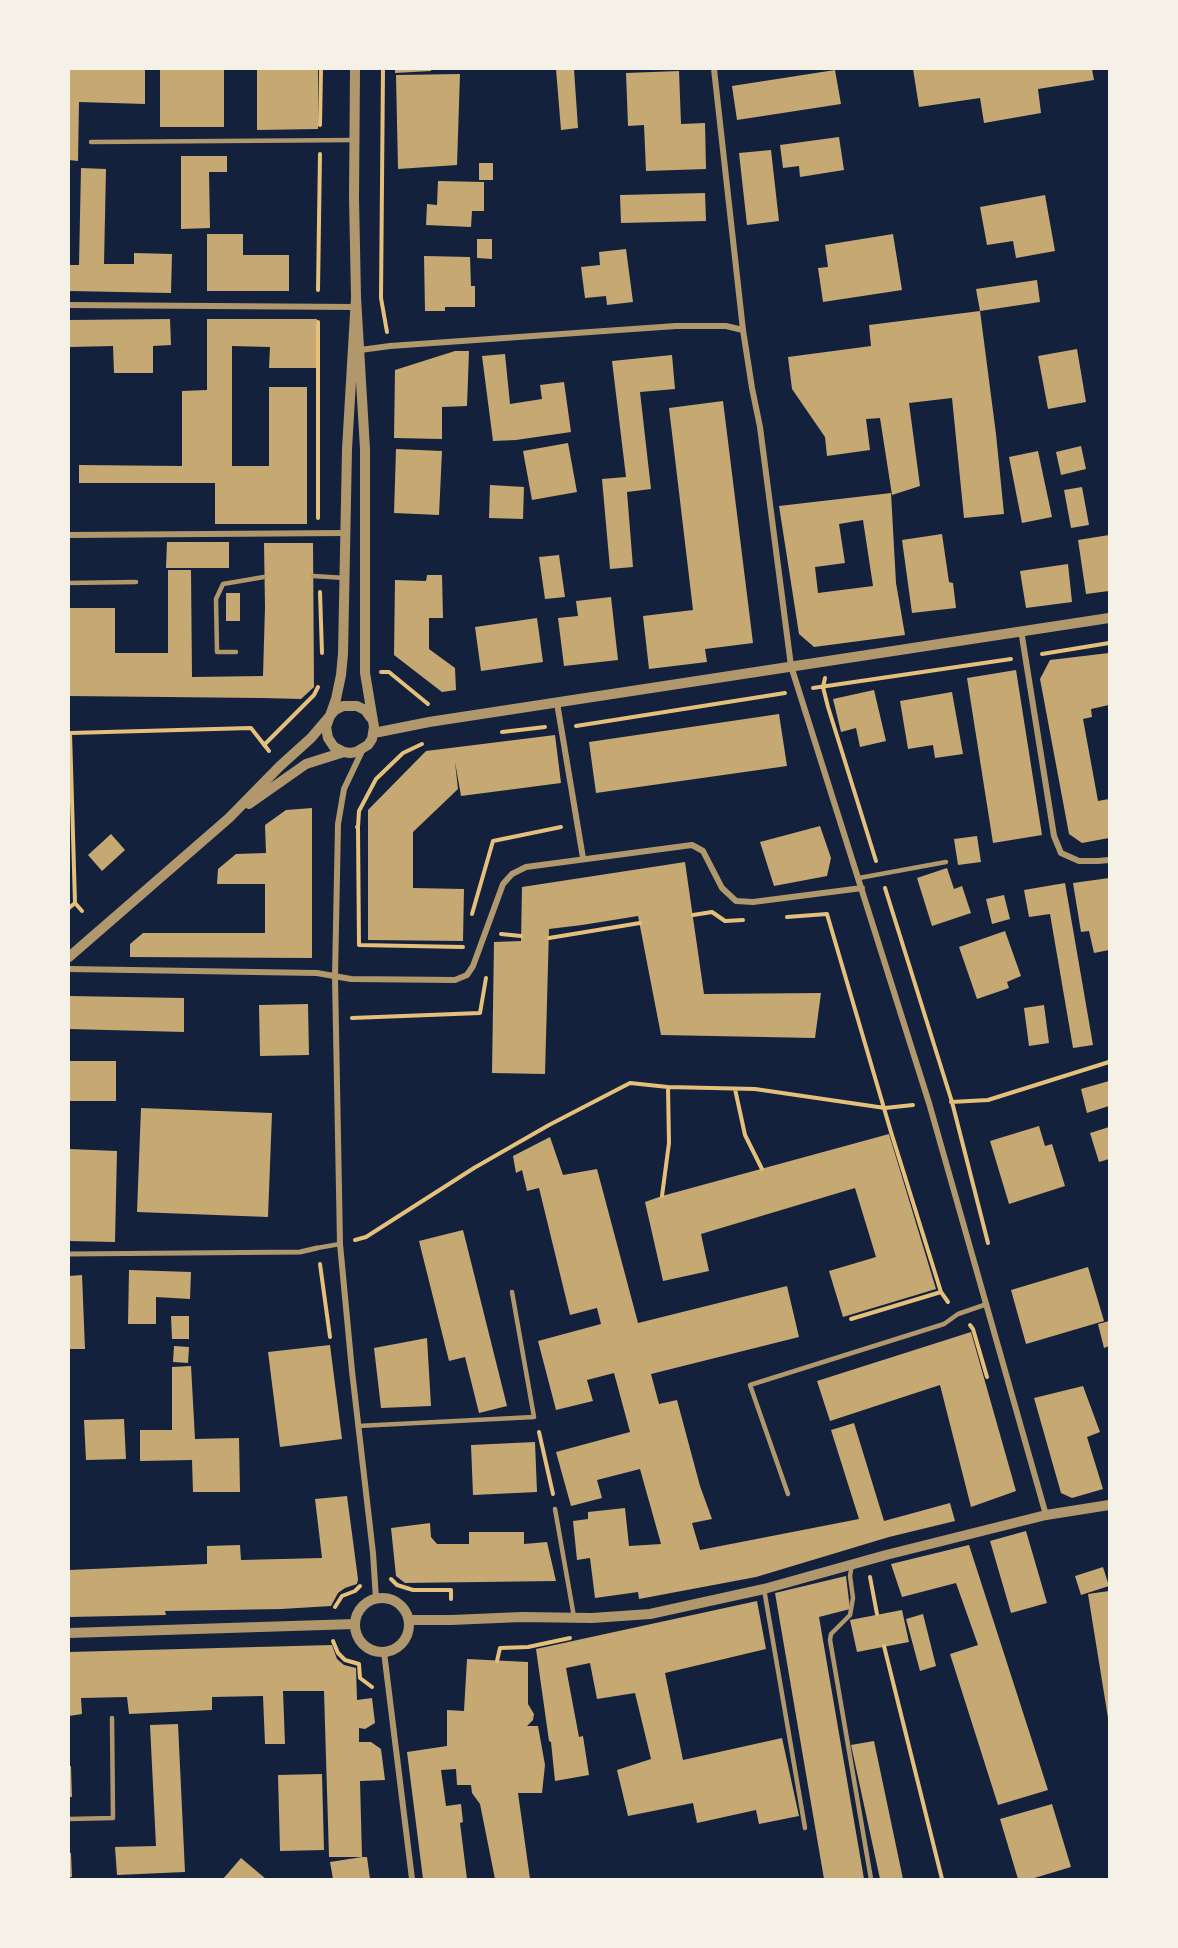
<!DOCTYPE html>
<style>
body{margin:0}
#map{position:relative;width:1178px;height:1948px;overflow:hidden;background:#14213d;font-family:Overpass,sans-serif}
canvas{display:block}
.frame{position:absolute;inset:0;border:70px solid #f6f1e7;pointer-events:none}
</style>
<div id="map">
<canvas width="1178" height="1948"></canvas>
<div class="frame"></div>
</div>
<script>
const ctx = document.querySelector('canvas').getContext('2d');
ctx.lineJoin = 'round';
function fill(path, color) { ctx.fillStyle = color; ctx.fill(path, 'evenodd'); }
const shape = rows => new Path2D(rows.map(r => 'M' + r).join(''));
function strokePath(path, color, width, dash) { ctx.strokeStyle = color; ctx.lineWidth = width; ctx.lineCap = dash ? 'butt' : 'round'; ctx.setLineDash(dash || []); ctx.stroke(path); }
const building = shape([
 [69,69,145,69,145,104,79,102,78,161,69,160],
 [160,69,224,69,224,127,160,127],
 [257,69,318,69,318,129,257,130],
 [395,69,431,69,431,71,395,73],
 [556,69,574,69,578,128,561,130],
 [913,69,1092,69,1094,80,1038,89,1041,113,984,123,980,98,919,107],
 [835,70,841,104,737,120,732,86],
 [679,71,681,124,705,123,706,169,646,171,644,125,628,126,626,73],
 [460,74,457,165,398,169,396,75],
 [839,137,844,170,800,177,799,166,783,168,780,145],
 [771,150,779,221,747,225,739,153],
 [181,156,227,156,227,172,209,172,210,228,181,229],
 [479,163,493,163,493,180,479,180],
 [81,168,106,169,104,264,134,264,134,253,172,254,171,293,69,291,69,265,79,265],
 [438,181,484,182,484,211,472,211,471,227,426,225,427,204,437,205],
 [705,193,706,221,621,223,620,195],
 [1045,195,1055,251,1016,258,1013,241,987,245,980,207],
 [207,234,243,234,243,255,289,255,289,291,207,291],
 [893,234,902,290,823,302,818,268,828,267,825,245],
 [477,239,492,239,492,259,477,258],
 [626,249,633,302,607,305,606,296,585,298,581,267,600,265,599,252],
 [424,256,470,257,471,286,475,286,475,307,445,307,445,311,425,311],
 [1037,280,1040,302,980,311,976,289],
 [980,311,996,434,1004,514,964,518,952,398,909,403,920,486,892,495,880,418,866,419,870,450,827,456,825,437,792,389,788,357,871,346,869,325],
 [170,319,171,345,153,346,153,373,114,373,113,346,70,347,70,320],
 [207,319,317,319,317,368,269,368,270,347,232,346,232,466,269,466,269,387,307,387,307,524,215,524,215,483,79,483,79,465,182,466,182,391,207,390],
 [1077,349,1086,402,1048,409,1038,356],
 [455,351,469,351,467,406,442,407,442,439,394,438,395,370],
 [505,354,510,404,542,399,540,385,564,382,571,432,516,440,493,441,482,356],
 [672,355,675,389,640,392,651,489,627,492,633,567,610,569,602,479,626,477,612,361],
 [723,401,753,643,705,649,707,662,649,669,643,616,693,610,669,408],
 [568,443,577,492,532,500,523,451],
 [1081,446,1086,469,1061,475,1056,452],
 [396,449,442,451,439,515,394,513],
 [1038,451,1052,517,1022,523,1009,457],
 [490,485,524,487,523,519,489,518],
 [1082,487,1089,525,1071,528,1064,490],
 [891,493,896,583,905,635,814,647,799,634,779,506],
 [863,520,873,586,818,593,815,567,845,563,839,524],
 [942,534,949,582,953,583,956,608,912,613,902,540],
 [1109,535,1109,591,1086,594,1078,540],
 [167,542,229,542,229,568,166,568],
 [264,543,313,543,314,687,301,699,262,698,69,696,69,608,115,608,115,653,168,653,168,570,191,570,192,677,263,676,265,607],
 [559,555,565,597,545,599,539,557],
 [1068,564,1072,602,1026,608,1020,571],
 [427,575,442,575,443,618,429,618,429,649,455,668,456,690,442,692,394,655,395,580,426,581],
 [226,593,240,593,240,621,226,621],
 [611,597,618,660,564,666,558,618,578,616,576,601],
 [537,618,543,662,481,671,475,627],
 [1109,653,1109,705,1091,709,1092,717,1083,719,1098,801,1109,799,1109,838,1082,843,1069,834,1040,679,1050,660],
 [1016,670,1042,835,993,843,967,678],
 [874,690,886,741,860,747,856,728,841,732,833,699],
 [952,692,963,754,935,758,933,745,908,749,900,701],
 [779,714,787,766,596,793,589,742],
 [555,735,561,783,461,796,455,762,458,789,413,832,413,888,464,889,463,941,368,940,368,810,426,751],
 [312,808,312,958,130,957,130,944,143,933,265,933,265,884,217,884,218,869,236,854,266,853,265,825,286,810],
 [820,826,831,858,827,876,774,886,760,842],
 [111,834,125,850,102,871,88,855],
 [977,836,981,862,958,865,954,839],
 [685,862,704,994,821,993,815,1038,661,1035,638,916,582,925,549,929,545,1074,492,1073,494,942,521,941,522,887],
 [947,868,954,889,962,886,971,913,932,926,917,878],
 [1109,878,1109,950,1094,953,1089,931,1081,932,1073,883],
 [1065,883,1093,1045,1073,1048,1050,914,1029,917,1024,890],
 [1004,895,1010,919,992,924,986,899],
 [1005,931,1021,976,1007,982,1009,988,977,999,959,947],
 [69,996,184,998,184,1032,69,1029],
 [308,1004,309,1055,260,1056,259,1005],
 [1044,1005,1049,1043,1029,1046,1024,1008],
 [69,1061,116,1061,116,1101,69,1101],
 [1109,1081,1109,1106,1087,1113,1081,1089],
 [141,1108,272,1113,268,1217,137,1212],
 [1039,1126,1045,1146,1052,1144,1065,1186,1009,1204,990,1141],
 [1109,1127,1109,1159,1099,1162,1090,1133],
 [889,1134,936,1289,843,1317,829,1271,876,1257,855,1188,701,1234,709,1271,663,1281,645,1202,662,1196],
 [550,1137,563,1175,597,1169,638,1323,787,1286,799,1337,651,1374,659,1404,677,1400,700,1486,712,1519,692,1523,700,1550,859,1519,831,1430,854,1423,884,1521,950,1503,955,1521,889,1537,756,1577,639,1599,638,1592,595,1598,590,1558,577,1560,573,1521,588,1519,588,1512,625,1508,629,1546,661,1544,640,1469,597,1480,602,1498,571,1506,556,1452,630,1432,614,1373,587,1380,593,1401,556,1410,538,1341,601,1324,597,1308,570,1315,539,1188,527,1191,522,1170,516,1173,513,1156],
 [69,1149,117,1151,115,1242,69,1241],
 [463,1230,507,1406,479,1413,465,1357,449,1361,419,1241],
 [1088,1267,1104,1321,1026,1344,1011,1290],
 [129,1270,191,1272,190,1299,156,1297,156,1324,128,1324],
 [82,1275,85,1349,69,1349,69,1276],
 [171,1316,189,1316,189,1339,172,1339],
 [1109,1321,1109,1346,1104,1348,1098,1324],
 [971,1332,1016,1491,971,1507,940,1385,830,1421,817,1381],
 [427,1338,431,1406,381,1408,374,1348],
 [330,1345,342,1439,280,1447,268,1352],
 [174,1346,189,1347,188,1363,173,1362],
 [191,1366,195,1439,239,1438,240,1492,193,1492,192,1460,140,1461,140,1430,172,1430,172,1367],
 [1083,1386,1100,1432,1087,1437,1103,1489,1072,1498,1061,1493,1034,1398],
 [124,1419,126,1459,86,1460,84,1420],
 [535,1442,537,1492,473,1495,471,1445],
 [347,1496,358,1579,357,1584,345,1588,338,1593,331,1606,281,1609,165,1611,166,1615,69,1617,69,1570,207,1564,207,1546,240,1545,241,1560,322,1558,315,1499],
 [430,1523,431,1537,437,1544,469,1544,469,1532,524,1532,524,1544,547,1542,556,1581,405,1583,396,1576,391,1528],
 [1026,1531,1047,1603,1011,1613,990,1541],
 [969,1545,1048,1790,998,1805,950,1654,978,1645,956,1583,902,1597,891,1564],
 [1103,1567,1109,1586,1081,1595,1075,1576],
 [846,1576,850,1609,819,1617,864,1879,824,1879,775,1593],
 [1109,1591,1109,1718,1108,1718,1088,1594],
 [757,1601,766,1649,665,1673,683,1760,782,1738,799,1816,759,1824,756,1810,697,1823,693,1803,628,1816,617,1770,651,1759,635,1693,597,1699,590,1663,566,1668,579,1737,583,1736,589,1775,555,1781,551,1742,549,1741,536,1649],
 [902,1610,909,1642,857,1652,850,1620],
 [923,1614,936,1666,920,1671,906,1619],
 [332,1645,337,1659,344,1665,356,1668,357,1700,372,1698,375,1723,365,1729,359,1728,359,1742,371,1742,381,1749,385,1780,360,1781,362,1857,367,1857,370,1879,333,1879,330,1862,362,1857,329,1857,324,1691,283,1691,285,1744,265,1744,263,1696,212,1697,212,1710,129,1714,127,1697,81,1698,82,1714,69,1716,69,1652],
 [467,1659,528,1662,528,1704,534,1714,533,1720,527,1726,538,1726,545,1765,542,1793,518,1793,530,1879,495,1879,480,1804,472,1793,471,1785,457,1785,456,1769,441,1770,446,1806,461,1804,463,1822,460,1823,467,1879,423,1879,407,1752,447,1746,447,1710,464,1711],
 [178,1724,185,1872,117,1875,115,1847,156,1846,150,1725],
 [874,1741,903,1879,880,1879,851,1745],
 [69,1766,71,1766,72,1797,69,1797],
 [322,1774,324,1850,280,1851,278,1775],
 [1052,1804,1071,1867,1031,1879,1018,1879,1000,1819],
 [69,1853,71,1853,72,1877,69,1877],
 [241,1858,266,1879,223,1879]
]);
const path = shape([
 [383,69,381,298,387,332],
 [320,125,321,69],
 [318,290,320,154],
 [318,322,318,518],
 [320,592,322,653],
 [1042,654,1109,643],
 [381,672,389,672,428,704],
 [825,678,823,687,828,707,876,861],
 [813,688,1011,659],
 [576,726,785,693],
 [502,732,545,727],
 [264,745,314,695,318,687],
 [357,827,358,827,359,811,376,779,403,753,422,744],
 [358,827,359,945,463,947],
 [885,888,952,1102,988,1243],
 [75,903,70,733,251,728,269,751],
 [69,908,75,903,82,911],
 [472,914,493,841,561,827],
 [693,915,712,912,725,921,743,920],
 [787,917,827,914,891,1132,941,1292,948,1302],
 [501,934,521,936],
 [549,938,640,923],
 [352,1018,480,1013,486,978],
 [735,1089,745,1135,762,1169],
 [951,1102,988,1100,1109,1062],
 [662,1196,669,1143,668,1087],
 [355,1240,366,1237,474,1168,549,1125,630,1083,668,1087,755,1089,885,1108,913,1105],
 [320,1264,330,1337],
 [851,1319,941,1292],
 [970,1325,973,1329,987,1377],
 [539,1432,553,1494],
 [870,1577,877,1614],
 [391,1579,397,1585,413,1590,451,1590,451,1599],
 [335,1607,342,1596,355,1591,360,1586],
 [333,1641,338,1653,345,1660,359,1664,360,1678,372,1687],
 [884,1646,942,1879],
 [497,1661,500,1648,528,1647,570,1638]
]);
const service = shape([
 [91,142,355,140],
 [313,576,345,578],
 [69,583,136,582],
 [236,652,217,652,216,599,223,584,264,577],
 [859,878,946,862],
 [317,1248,340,1244],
 [358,1426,534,1417,512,1292],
 [788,1494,750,1385,944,1324,958,1314,987,1304],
 [555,1509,574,1617],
 [852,1564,850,1576,853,1598,850,1615,831,1634,830,1640,871,1879],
 [764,1589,805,1828],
 [69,1819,113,1818,112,1718]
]);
const pedestrian = shape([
 [69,1254,300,1252,317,1248]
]);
const minor = shape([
 [714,69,743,330,752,388,760,427,791,666,929,1103,1046,1515],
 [69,305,354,307],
 [360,350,390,346,676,326,726,326,743,330],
 [69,535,346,533],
 [1021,630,1054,836,1061,853,1079,861,1098,861,1109,860],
 [557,703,583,858],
 [362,751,344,789,338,824,335,977,340,1244,352,1371,373,1553,376,1599],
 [69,969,317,973,351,979,455,980,467,975,473,966,503,884,512,874,526,867,692,845,703,851,722,888,736,901,753,902,862,888],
 [384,1652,412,1879]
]);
const tertiary = shape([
 [355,69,354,198,356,297,365,449,365,673,374,727,372,739,368,745,356,752,350,753,344,752,334,747,328,738,326,727,336,699,341,675,343,654,347,449,356,297],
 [374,733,429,722,1109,618],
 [249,804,306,764,344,752],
 [69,957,229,818,280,766,311,738,335,710,343,706,357,706,365,710,371,718],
 '355 1625a27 27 0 1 1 54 0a27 27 0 1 1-54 0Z',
 [409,1620,451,1620,522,1617,592,1618,650,1614,764,1589,886,1555,1046,1515,1109,1505],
 [69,1633,355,1624]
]);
fill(building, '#c6a872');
strokePath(path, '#e5c07b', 4);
strokePath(service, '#b1986c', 4.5);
strokePath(pedestrian, '#b1986c', 5);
strokePath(minor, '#b1986c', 6);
strokePath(tertiary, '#b1986c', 10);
</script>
